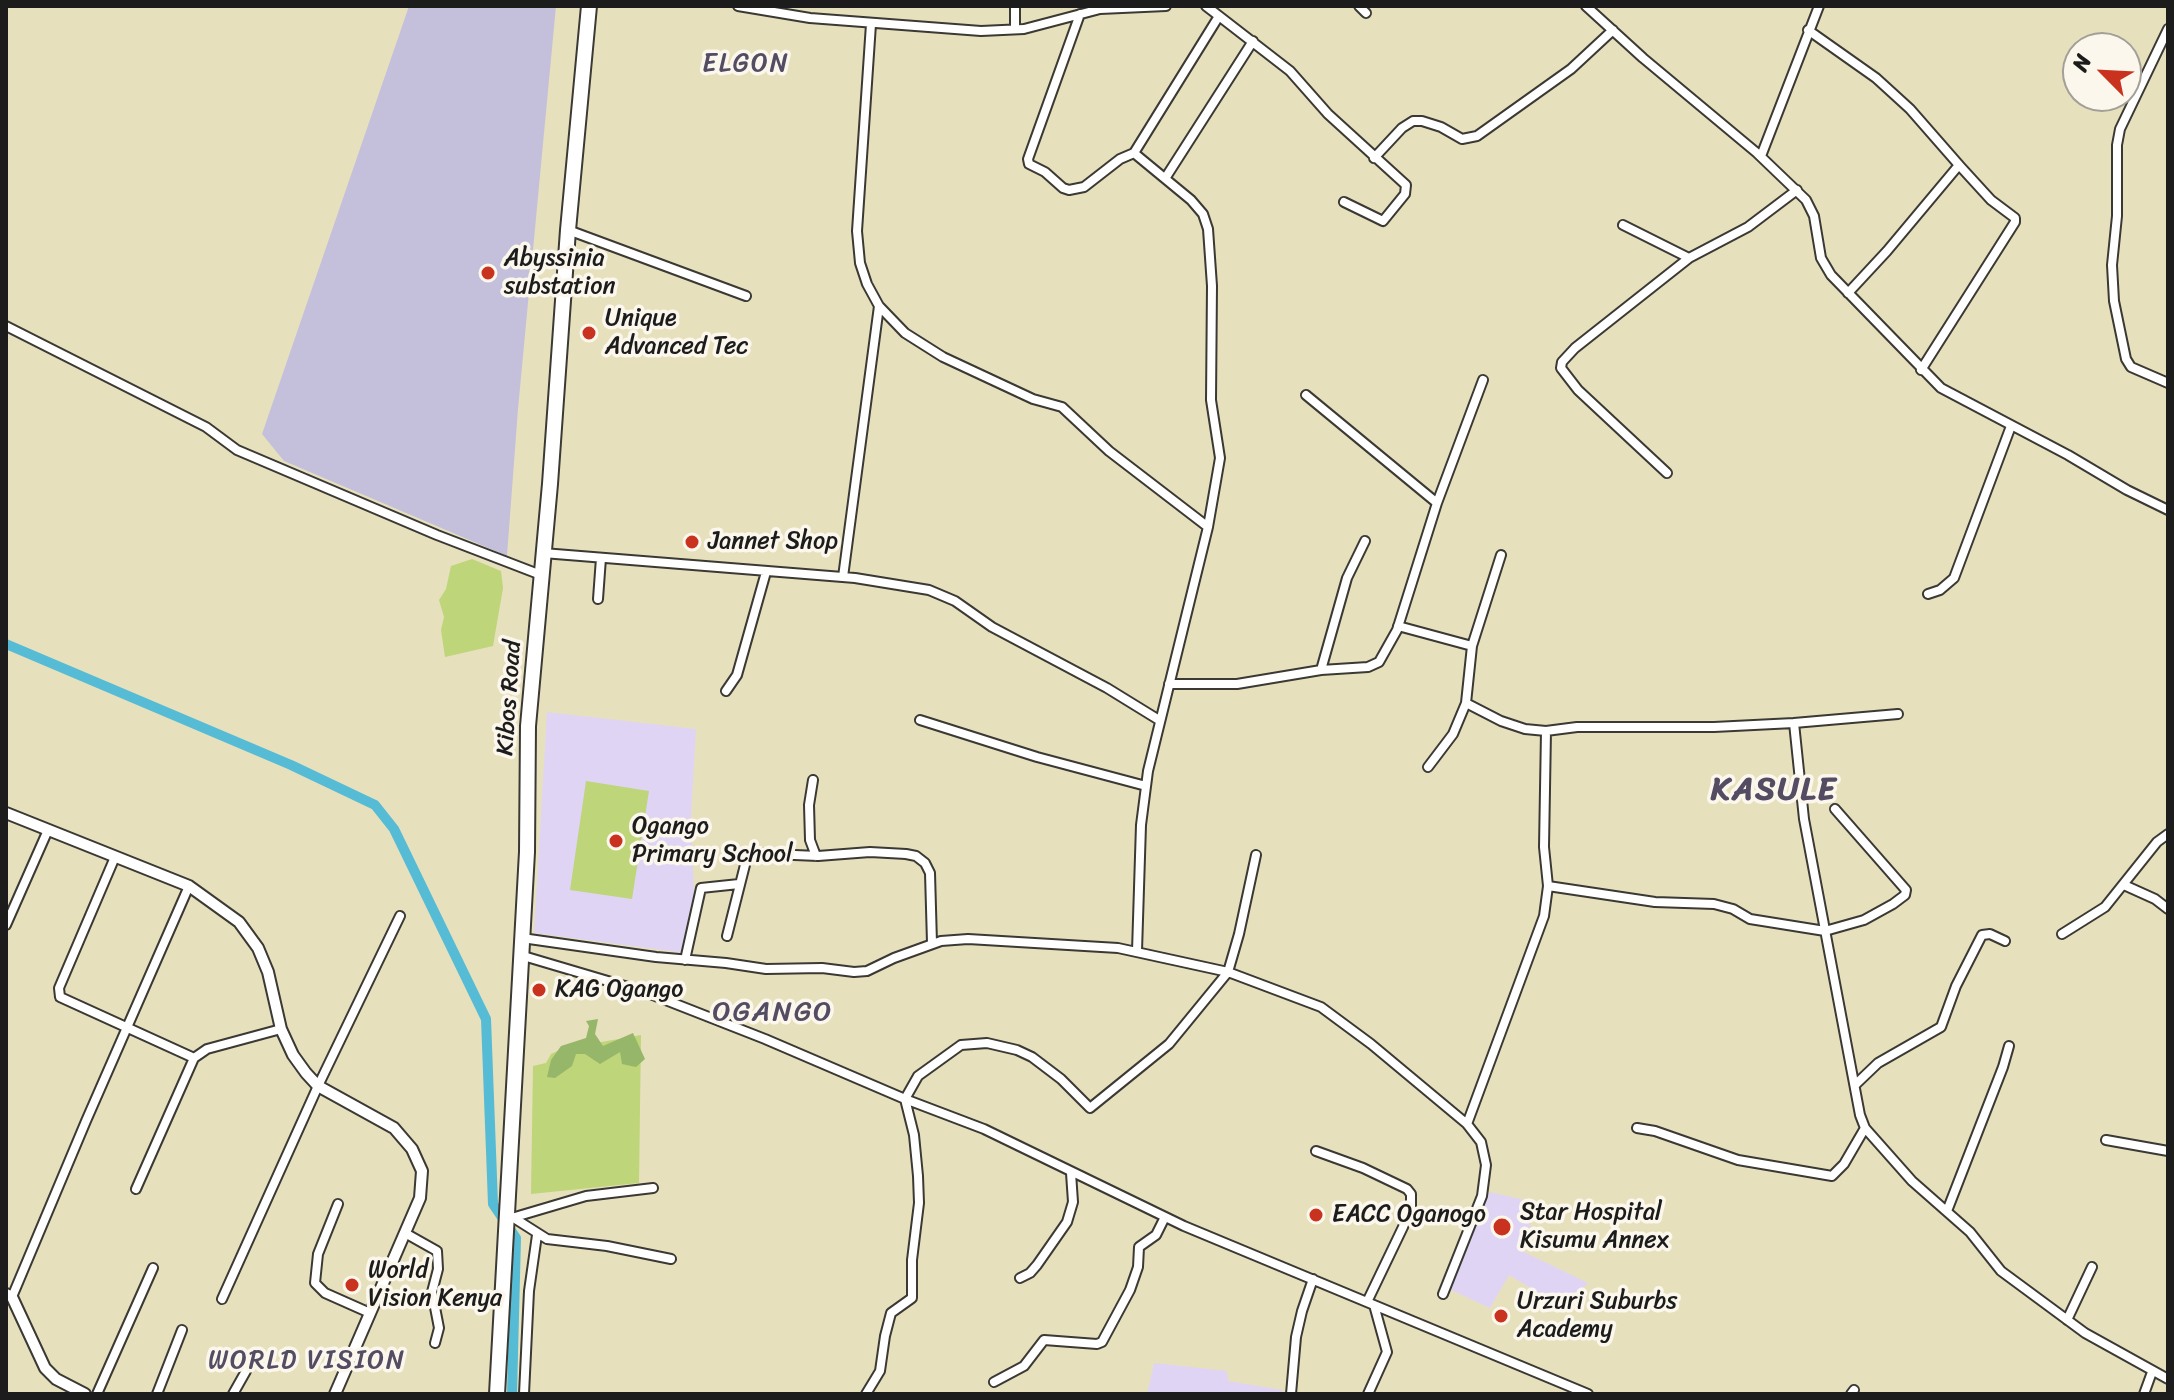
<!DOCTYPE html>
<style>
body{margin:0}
#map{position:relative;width:2174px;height:1400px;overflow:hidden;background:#e7e0bd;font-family:Sriracha,sans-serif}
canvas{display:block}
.frame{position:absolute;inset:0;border:8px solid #1c1c1c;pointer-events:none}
.north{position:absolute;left:2062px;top:32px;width:80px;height:80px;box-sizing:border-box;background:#fbf7ec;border:2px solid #a29f99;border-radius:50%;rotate:294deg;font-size:22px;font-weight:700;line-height:32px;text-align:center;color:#1c1c1c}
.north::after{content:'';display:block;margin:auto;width:28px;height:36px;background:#c8321e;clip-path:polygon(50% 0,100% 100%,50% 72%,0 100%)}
</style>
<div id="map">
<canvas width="2174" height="1400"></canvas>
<div class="frame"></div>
<div class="north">N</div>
</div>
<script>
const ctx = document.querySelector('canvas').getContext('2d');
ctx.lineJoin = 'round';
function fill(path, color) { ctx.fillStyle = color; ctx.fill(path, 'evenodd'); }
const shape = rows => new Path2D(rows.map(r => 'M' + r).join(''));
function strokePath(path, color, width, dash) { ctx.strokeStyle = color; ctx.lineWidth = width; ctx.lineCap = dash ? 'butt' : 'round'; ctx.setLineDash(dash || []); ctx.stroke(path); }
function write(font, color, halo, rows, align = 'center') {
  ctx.font = font + ' Sriracha,sans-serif'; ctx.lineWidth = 7; ctx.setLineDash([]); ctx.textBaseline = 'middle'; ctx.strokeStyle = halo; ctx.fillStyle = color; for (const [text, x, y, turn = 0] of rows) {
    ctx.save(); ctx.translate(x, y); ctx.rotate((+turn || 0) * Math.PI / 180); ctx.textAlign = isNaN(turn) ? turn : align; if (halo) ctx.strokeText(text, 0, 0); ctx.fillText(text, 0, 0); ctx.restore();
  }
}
const built = shape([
 [547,712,696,729,691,816,694,894,685,953,534,933],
 [1490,1192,1537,1203,1522,1251,1588,1283,1562,1307,1509,1275,1490,1308,1449,1289],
 [1154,1363,1227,1371,1228,1381,1282,1390,1282,1394,1147,1394]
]);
const industrial = shape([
 [409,6,556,6,518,409,507,556,284,461,262,434]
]);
const green = shape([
 [472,559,501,571,503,588,493,646,445,657,441,630,444,617,439,600,446,589,451,566],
 [586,781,649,791,632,899,570,890],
 [641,1035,639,1183,531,1194,533,1066,546,1063,551,1054,562,1049]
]);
const forest = shape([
 [598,1019,595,1034,603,1046,633,1033,645,1059,636,1067,622,1064,620,1052,600,1064,585,1054,576,1054,572,1066,555,1078,547,1077,551,1060,561,1046,586,1038,589,1026,586,1021]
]);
const canal = shape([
 [6,644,291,765,375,805,394,829,486,1019,493,1204,516,1238,512,1394]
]);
const minor = shape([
 [738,6,810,18,981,31,1024,29,1100,9,1166,6],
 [1359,6,1366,13],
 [1586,6,1643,58,1757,153,1806,200,1814,216,1821,258,1831,275,1941,388,2068,455,2127,490,2168,510],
 [1080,14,1028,159,1029,164,1045,172,1063,188,1069,190,1084,187,1120,159,1134,153,1219,16,1206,6],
 [1219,16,1290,71,1328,114,1406,185,1405,194,1383,221,1344,202],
 [871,24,857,231,860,263,867,284,879,306,905,333,943,357,1033,399,1062,407,1109,451,1208,527],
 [1015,29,1015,6],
 [2168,29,2120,129,2117,145,2117,216,2112,265,2114,301,2126,359,2131,367,2168,383],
 [1808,30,1876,78,1910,109,1959,165,1887,251,1848,293],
 [1134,153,1191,200,1203,214,1208,229,1212,286,1211,400,1220,458,1208,527,1148,771,1141,825,1137,951],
 [1761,156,1819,6],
 [1374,158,1402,128,1413,121,1422,121,1441,127,1462,139,1477,136,1571,69,1613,30],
 [1166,177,1253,41],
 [1623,225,1689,258,1748,227,1797,190],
 [568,230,746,296],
 [6,326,206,427,237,450,437,535,541,575],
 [1921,370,2015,222,2015,218,1991,200,1959,165],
 [1306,395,1437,503],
 [1667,473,1578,390,1561,368,1562,362,1575,348,1689,258],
 [543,553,855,578,929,590,955,601,992,627,1107,688,1159,720],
 [843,577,879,306],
 [1928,594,1940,590,1954,578,2011,426],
 [598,599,601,558],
 [1398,626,1472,646,1466,703,1501,721,1525,729,1546,731,1577,727,1714,727,1794,723,1804,819,1860,1115,1865,1128,1912,1181,1970,1232,2001,1271,2085,1333,2168,1379],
 [1472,646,1501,555],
 [1321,670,1347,578,1365,541],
 [1169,684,1237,684,1321,670,1368,667,1379,662,1397,630,1437,503,1483,380],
 [726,691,737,675,766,572],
 [920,720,1037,757,1146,786],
 [1794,723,1898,714],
 [1428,767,1453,734,1466,703],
 [813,780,809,805,810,840,816,856],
 [115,857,59,988,60,997,194,1058],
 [2124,885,2155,899,2168,909],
 [1548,886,1655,902,1714,904,1733,909,1750,919,1825,931,1864,920,1893,904,1905,895,1906,890,1835,809],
 [6,925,48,830],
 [2062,934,2105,907,2157,842,2168,834],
 [727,936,748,853,818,856,870,852,906,854,916,856,925,863,930,873,932,943],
 [522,938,656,957,726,963,766,969,822,968,854,972,867,971,894,958,941,941,968,939,1118,948,1228,972,1321,1007,1371,1044,1467,1124,1481,1142,1486,1165,1482,1196,1443,1294],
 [520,955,645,992,765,1039,905,1099,984,1129,1184,1226,1588,1394],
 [685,960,701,888,739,884],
 [1855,1085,1878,1063,1941,1027,1956,986,1982,935,1990,934,2005,941],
 [1467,1124,1544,916,1548,886,1544,847,1546,731],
 [1637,1128,1655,1131,1738,1160,1832,1176,1844,1164,1865,1128],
 [2106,1140,2168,1151],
 [1316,1151,1363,1168,1407,1189,1411,1194,1411,1207,1403,1227,1367,1302],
 [136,1189,194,1058,207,1049,281,1029],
 [338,1204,318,1254,315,1283,325,1293,370,1313],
 [1947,1211,2003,1067,2009,1046],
 [506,1213,547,1239,607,1246,671,1259],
 [515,1217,586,1196,653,1188],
 [405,1233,437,1251,438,1269,432,1292,439,1328,435,1343],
 [1020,1278,1030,1273,1037,1265,1067,1222,1073,1202,1071,1173],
 [12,1297,86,1121,189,886],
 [222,1299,318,1086,400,916],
 [2067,1320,2092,1267],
 [994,1382,1024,1366,1044,1340,1097,1344,1102,1342,1130,1290,1138,1267,1139,1247,1156,1235,1165,1217],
 [97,1394,153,1268],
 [157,1394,182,1330],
 [233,1394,246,1371],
 [524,1394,529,1291,537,1235],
 [866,1394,880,1371,885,1336,891,1313,912,1298,912,1260,919,1203,918,1176,914,1135,905,1099,918,1076,961,1045,987,1043,1017,1050,1032,1057,1061,1079,1090,1108,1169,1044,1228,972,1239,934,1256,855],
 [1291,1394,1296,1337,1302,1311,1313,1279],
 [1368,1394,1387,1352,1374,1305],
 [1851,1394,1854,1390],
 [2144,1394,2152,1372]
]);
const tertiary = shape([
 [6,813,189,886,239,922,258,948,268,972,281,1029,293,1055,306,1073,318,1086,394,1128,412,1149,422,1171,420,1198,335,1394],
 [6,1294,12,1297,45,1368,56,1379,85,1394]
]);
const primary = shape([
 [497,1394,527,852,528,726,550,484,568,230,589,6]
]);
const markers = [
 [488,273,8,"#c8321e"],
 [589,333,8,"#c8321e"],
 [692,542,8,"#c8321e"],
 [616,841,8,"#c8321e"],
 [539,990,8,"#c8321e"],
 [1316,1215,8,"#c8321e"],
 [1502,1227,10,"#c8321e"],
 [352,1285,8,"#c8321e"],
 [1501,1316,8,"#c8321e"]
];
const poiNames = [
 ["Abyssinia",504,259],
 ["substation",504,287],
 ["Unique",605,319],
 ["Advanced Tec",605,347],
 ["Jannet Shop",708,542],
 ["Ogango",632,827],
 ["Primary School",632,855],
 ["KAG Ogango",555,990],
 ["Star Hospital",1520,1213],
 ["Kisumu Annex",1520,1241],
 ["EACC Oganogo",1332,1215],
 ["World",368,1271],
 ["Vision Kenya",368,1299],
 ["Urzuri Suburbs",1517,1302],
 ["Academy",1517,1330]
];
const streetNames = [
 ["Kibos Road",510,698,-86]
];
const neighbourhoodNames = [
 ["ELGON",746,64],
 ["WORLD VISION",307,1361]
];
const quarterNames = [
 ["OGANGO",773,1013]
];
const districtNames = [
 ["KASULE",1774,791]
];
fill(built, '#e0d4f4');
fill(industrial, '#c4c0db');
fill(green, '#bed57a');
fill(forest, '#96b66a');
strokePath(canal, '#56bbd5', 10);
strokePath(minor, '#3a3934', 12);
strokePath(tertiary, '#3a3934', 14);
strokePath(primary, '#3a3934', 18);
strokePath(minor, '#fff', 8);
strokePath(tertiary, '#fff', 10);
strokePath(primary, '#fff', 14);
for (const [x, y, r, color] of markers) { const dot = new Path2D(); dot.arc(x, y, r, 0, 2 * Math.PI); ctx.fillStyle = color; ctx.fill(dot); strokePath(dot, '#fbf7ec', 3); }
write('24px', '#1c1c1c', '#fbf7ec', poiNames, 'left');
write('24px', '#1c1c1c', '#fbf7ec', streetNames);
ctx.letterSpacing = '2px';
write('26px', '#534c63', '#fbf7ec', neighbourhoodNames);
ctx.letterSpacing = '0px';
ctx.letterSpacing = '2px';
write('28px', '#534c63', '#fbf7ec', quarterNames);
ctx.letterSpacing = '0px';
ctx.letterSpacing = '2px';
write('bold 32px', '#534c63', '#fbf7ec', districtNames);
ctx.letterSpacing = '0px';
</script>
